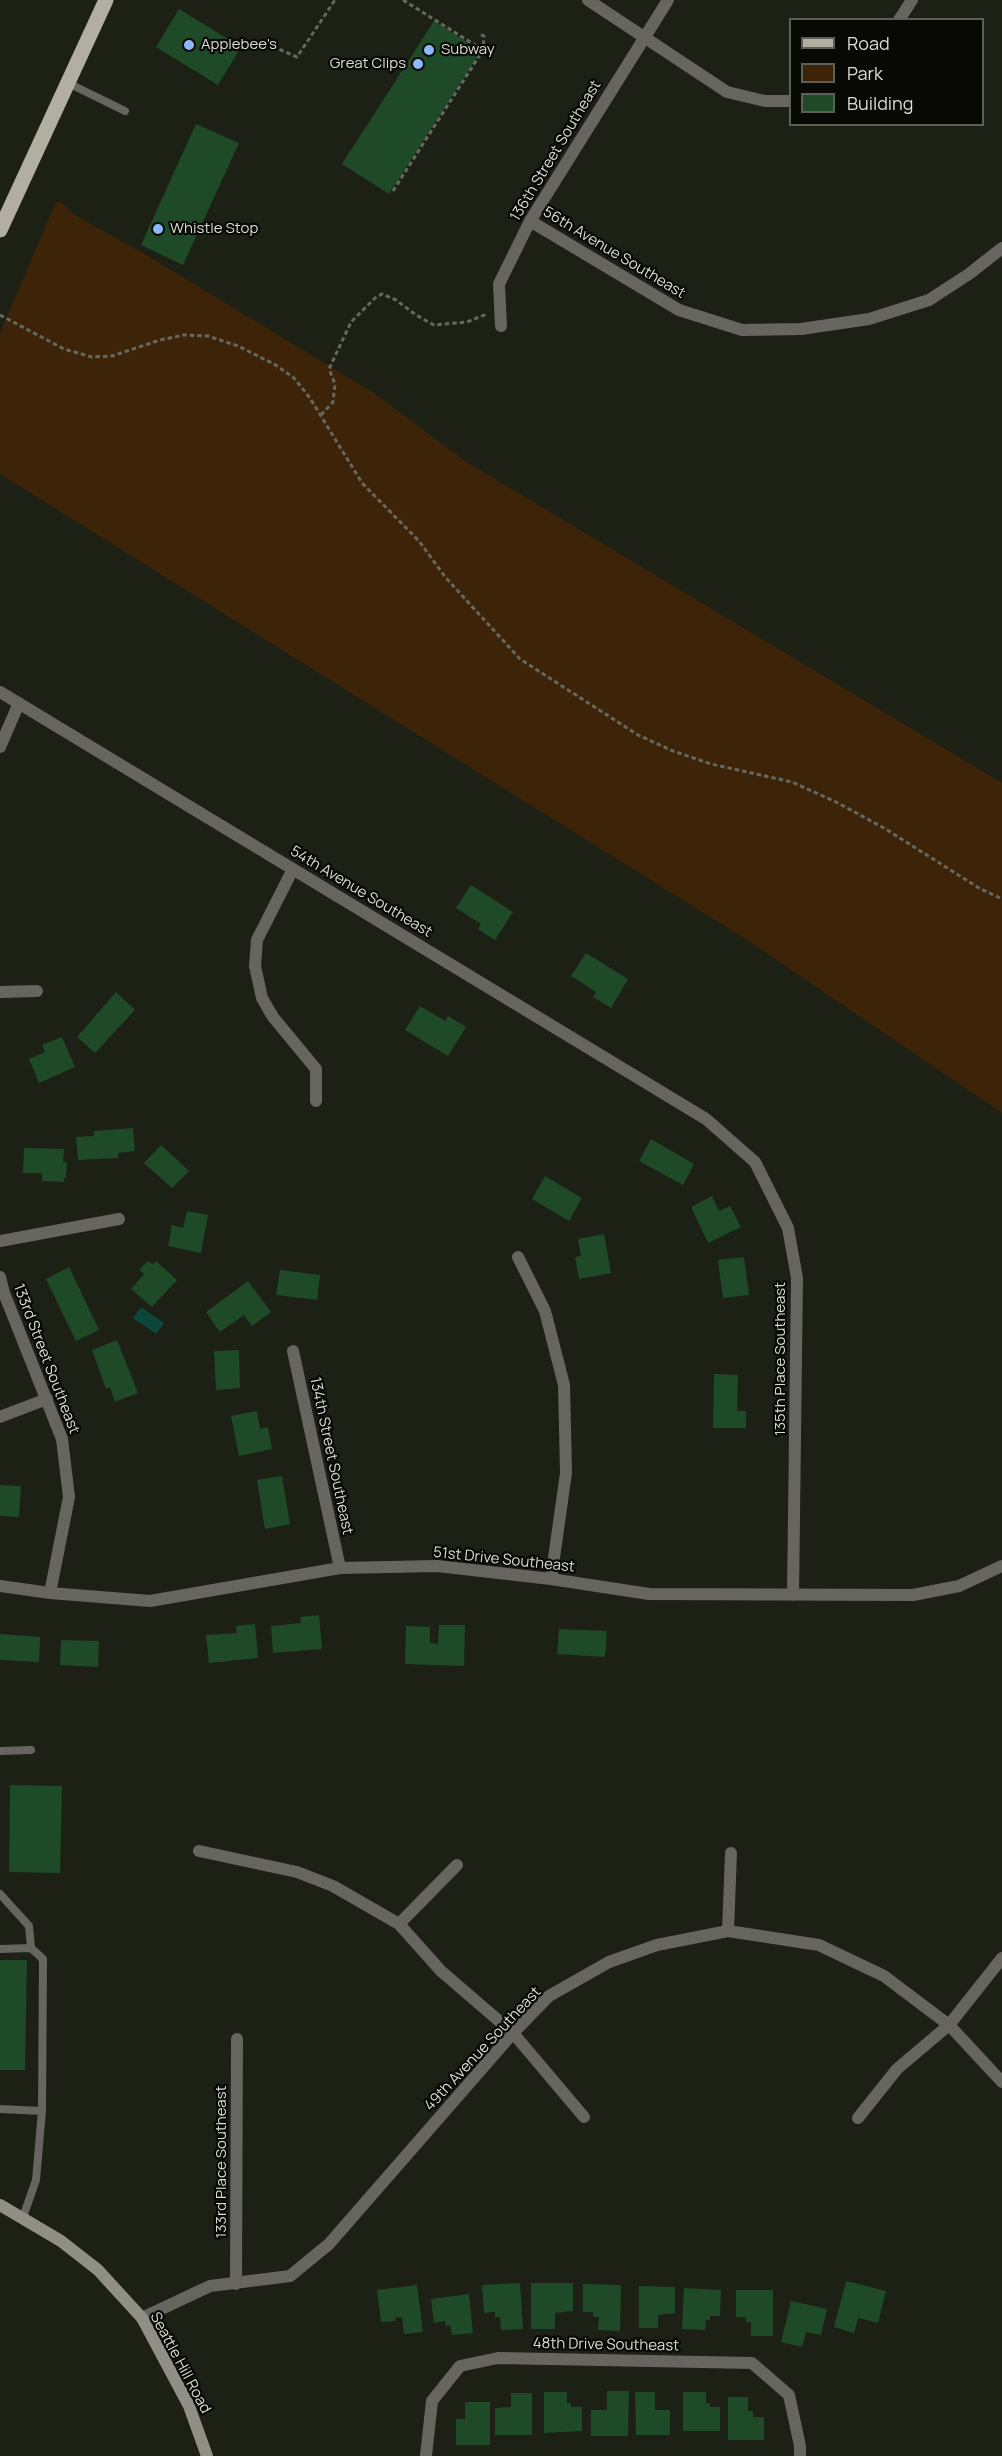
<!DOCTYPE html>
<style>
body{margin:0}
#map{position:relative;width:1002px;height:2456px;overflow:hidden;background:#1d2015;font-family:Manrope,sans-serif}
canvas{display:block}
.legend{position:absolute;left:789px;top:18px;width:195px;height:108px;box-sizing:border-box;background:#080905;border:2px solid #5c5e58;margin:0;padding:8px 10px;list-style:none;font-size:18px;color:#dbddd5}
.legend li{display:flex;align-items:center;gap:12px;height:30px}
.legend b{width:30px;border:2px solid #5c5e58}
</style>
<div id="map">
<canvas width="1002" height="2456"></canvas>
<ul class="legend">
<li><b style="height:8px;background:#b2aea2"></b>Road</li>
<li><b style="height:16px;background:#3d2408"></b>Park</li>
<li><b style="height:16px;background:#1f4a27"></b>Building</li>
</ul>
</div>
<script>
const ctx = document.querySelector('canvas').getContext('2d');
ctx.lineJoin = 'round';
function fill(path, color) { ctx.fillStyle = color; ctx.fill(path, 'evenodd'); }
const shape = rows => new Path2D(rows.map(r => 'M' + r).join(''));
function strokePath(path, color, width, dash) { ctx.strokeStyle = color; ctx.lineWidth = width; ctx.lineCap = dash ? 'butt' : 'round'; ctx.setLineDash(dash || []); ctx.stroke(path); }
function write(font, color, halo, rows, align = 'center') {
  ctx.font = font + ' Manrope,sans-serif'; ctx.lineWidth = 4.5; ctx.setLineDash([]); ctx.textBaseline = 'middle'; ctx.strokeStyle = halo; ctx.fillStyle = color; for (const [text, x, y, turn = 0] of rows) {
    ctx.save(); ctx.translate(x, y); ctx.rotate((+turn || 0) * Math.PI / 180); ctx.textAlign = isNaN(turn) ? turn : align; if (halo) ctx.strokeText(text, 0, 0); ctx.fillText(text, 0, 0); ctx.restore();
  }
}
const green = shape([
 [56,202,62,202,73,214,143,253,374,393,465,461,1002,783,1002,1113,750,942,0,474,0,333]
]);
const water = shape([
 [141,1307,164,1323,156,1334,133,1318]
]);
const building = shape([
 [179,9,241,47,218,85,156,47],
 [434,21,481,51,389,194,342,164],
 [196,124,239,143,183,265,141,245],
 [471,885,513,912,495,940,478,929,481,924,456,908],
 [586,953,628,979,611,1008,593,997,596,992,571,976],
 [116,992,135,1010,95,1053,77,1037],
 [420,1006,445,1021,448,1016,466,1027,448,1056,405,1030],
 [62,1037,75,1067,39,1083,29,1059,45,1052,42,1045],
 [133,1128,135,1151,118,1153,118,1158,78,1160,76,1137,94,1136,94,1131],
 [651,1139,694,1164,683,1185,639,1161],
 [161,1145,189,1171,172,1188,144,1163],
 [24,1148,64,1149,63,1162,67,1162,66,1178,64,1178,64,1182,42,1181,42,1173,23,1173],
 [545,1176,582,1198,569,1221,532,1199],
 [712,1196,719,1211,730,1206,741,1227,708,1243,691,1207],
 [187,1211,208,1215,201,1253,168,1246,172,1225,183,1228],
 [604,1234,611,1273,579,1279,575,1257,581,1256,578,1239],
 [744,1257,749,1295,723,1298,718,1260],
 [148,1261,153,1265,156,1261,177,1280,152,1307,131,1289,144,1274,139,1270],
 [69,1267,99,1330,76,1341,46,1279],
 [280,1270,320,1275,317,1300,276,1295],
 [248,1281,271,1312,252,1326,244,1315,220,1332,206,1312],
 [117,1340,138,1393,115,1402,110,1387,106,1389,92,1350],
 [239,1350,240,1388,216,1390,214,1351],
 [714,1374,738,1375,737,1411,746,1411,746,1428,713,1428],
 [257,1411,260,1429,268,1427,272,1449,239,1456,231,1416],
 [282,1476,290,1524,265,1529,257,1480],
 [0,1485,21,1486,19,1517,0,1516],
 [319,1615,322,1649,273,1653,271,1626,301,1623,300,1617],
 [255,1624,258,1658,209,1663,206,1635,237,1633,236,1626],
 [439,1625,465,1625,464,1666,405,1664,406,1626,430,1627,430,1643,438,1644],
 [559,1629,607,1631,605,1657,557,1654],
 [0,1634,40,1637,39,1662,0,1660],
 [61,1640,99,1641,98,1667,60,1665],
 [10,1785,62,1786,60,1873,9,1872],
 [0,1960,27,1960,25,2070,0,2070],
 [846,2281,886,2291,878,2323,858,2318,854,2333,834,2327],
 [520,2283,523,2329,501,2330,500,2317,495,2317,495,2312,484,2313,482,2285],
 [531,2283,573,2283,573,2311,555,2313,555,2329,531,2329],
 [583,2284,621,2285,620,2331,598,2330,599,2317,593,2317,593,2312,583,2312],
 [417,2285,423,2332,404,2334,402,2317,395,2318,396,2321,381,2322,377,2290],
 [639,2286,675,2287,675,2313,658,2315,658,2328,639,2328],
 [684,2288,721,2290,720,2316,710,2316,710,2320,706,2320,705,2330,682,2329],
 [736,2290,773,2290,773,2336,751,2336,751,2322,746,2322,746,2317,736,2317],
 [469,2294,473,2333,452,2335,450,2325,446,2326,445,2321,434,2323,431,2299],
 [791,2301,827,2309,821,2335,806,2332,802,2347,781,2342],
 [607,2391,629,2391,628,2436,591,2436,591,2410,607,2410],
 [544,2392,567,2392,567,2403,571,2403,571,2407,582,2407,582,2431,544,2433],
 [635,2392,655,2392,655,2410,670,2410,670,2435,636,2435],
 [683,2392,706,2392,706,2403,710,2403,710,2407,720,2407,720,2431,683,2431],
 [511,2393,532,2393,532,2435,495,2435,495,2408,511,2407],
 [728,2397,748,2397,748,2411,753,2411,753,2417,764,2417,764,2440,728,2440],
 [465,2402,490,2402,490,2445,456,2445,456,2419,465,2419]
]);
const path = shape([
 [403,0,483,50],
 [251,43,262,42,297,57,335,0],
 [393,191,483,50,484,36,480,34],
 [0,315,64,349,92,357,112,356,160,340,184,335,208,336,238,346,274,364,294,378,310,398,362,483,419,541,446,578,520,659,638,735,673,751,711,764,792,782,836,802,884,828,979,888,1002,899],
 [321,415,333,402,335,384,329,369,351,322,375,298,382,294,396,300,416,315,434,325,467,322,487,314]
]);
const lane = shape([
 [68,83,125,111],
 [0,1751,31,1750],
 [0,1894,29,1926,31,1948],
 [0,1949,31,1948,43,1959,42,2111,36,2180,23,2217],
 [0,2109,42,2111]
]);
const street = shape([
 [588,0,727,92,765,101,790,101],
 [899,20,912,0],
 [530,221,679,310,742,330,801,329,869,319,929,300,969,274,1002,248],
 [501,326,499,284,530,221,668,0],
 [0,692,706,1119,755,1162,788,1228,797,1278,793,1595],
 [0,747,19,703],
 [293,869,257,940,255,966,262,998,273,1017,316,1069,316,1101],
 [0,992,37,991],
 [0,1241,119,1219],
 [518,1257,545,1311,564,1385,566,1473,551,1579],
 [0,1277,4,1293,62,1439,69,1497,50,1593],
 [293,1351,340,1568],
 [0,1417,47,1399],
 [0,1586,50,1593,150,1601,340,1568,437,1566,551,1579,649,1594,913,1595,959,1586,1002,1566],
 [199,1851,297,1872,333,1886,399,1924,441,1971,513,2033,584,2117],
 [399,1924,457,1865],
 [728,1931,731,1853],
 [858,2118,897,2069,949,2025,1002,1958],
 [236,2284,237,2039],
 [142,2318,210,2286,290,2276,329,2244,513,2033,549,1996,609,1962,657,1945,728,1931,819,1945,884,1976,949,2025,1002,2082],
 [426,2456,432,2401,460,2366,498,2358,752,2363,789,2395,800,2446,800,2456]
]);
const secondary = shape([
 [0,2205,61,2241,98,2270,142,2318,189,2406,207,2456]
]);
const primary = shape([
 [0,230,106,0]
]);
const markers = [
 [189,45,6,"#8bb9fc"],
 [429,50,6,"#8bb9fc"],
 [418,64,6,"#8bb9fc"],
 [158,229,6,"#8bb9fc"]
];
const poiNames = [
 ["Applebee's",201,45],
 ["Subway",441,50],
 ["Great Clips",406,64,"right"],
 ["Whistle Stop",170,229]
];
const streetNames = [
 ["136th Street Southeast",556,151,-59],
 ["56th Avenue Southeast",614,253,31],
 ["54th Avenue Southeast",361,892,31],
 ["133rd Street Southeast",46,1359,69],
 ["135th Place Southeast",781,1359,-90],
 ["134th Street Southeast",331,1456,78],
 ["51st Drive Southeast",504,1560,6],
 ["49th Avenue Southeast",483,2049,-47],
 ["133rd Place Southeast",222,2162,-90],
 ["48th Drive Southeast",606,2345,1],
 ["Seattle Hill Road",180,2363,62]
];
fill(green, '#3d2408');
fill(water, '#0d463a');
fill(building, '#1f4a27');
strokePath(path, '#65685e', 3, [4.5, 3]);
strokePath(lane, '#676560', 8);
strokePath(street, '#676560', 12);
strokePath(secondary, '#918e85', 12);
strokePath(primary, '#b2aea2', 15);
for (const [x, y, r, color] of markers) { const dot = new Path2D(); dot.arc(x, y, r, 0, 2 * Math.PI); ctx.fillStyle = color; ctx.fill(dot); strokePath(dot, '#080905', 2); }
write('15px', '#dbddd5', '#080905', poiNames, 'left');
write('15px', '#dbddd5', '#080905', streetNames);
</script>
